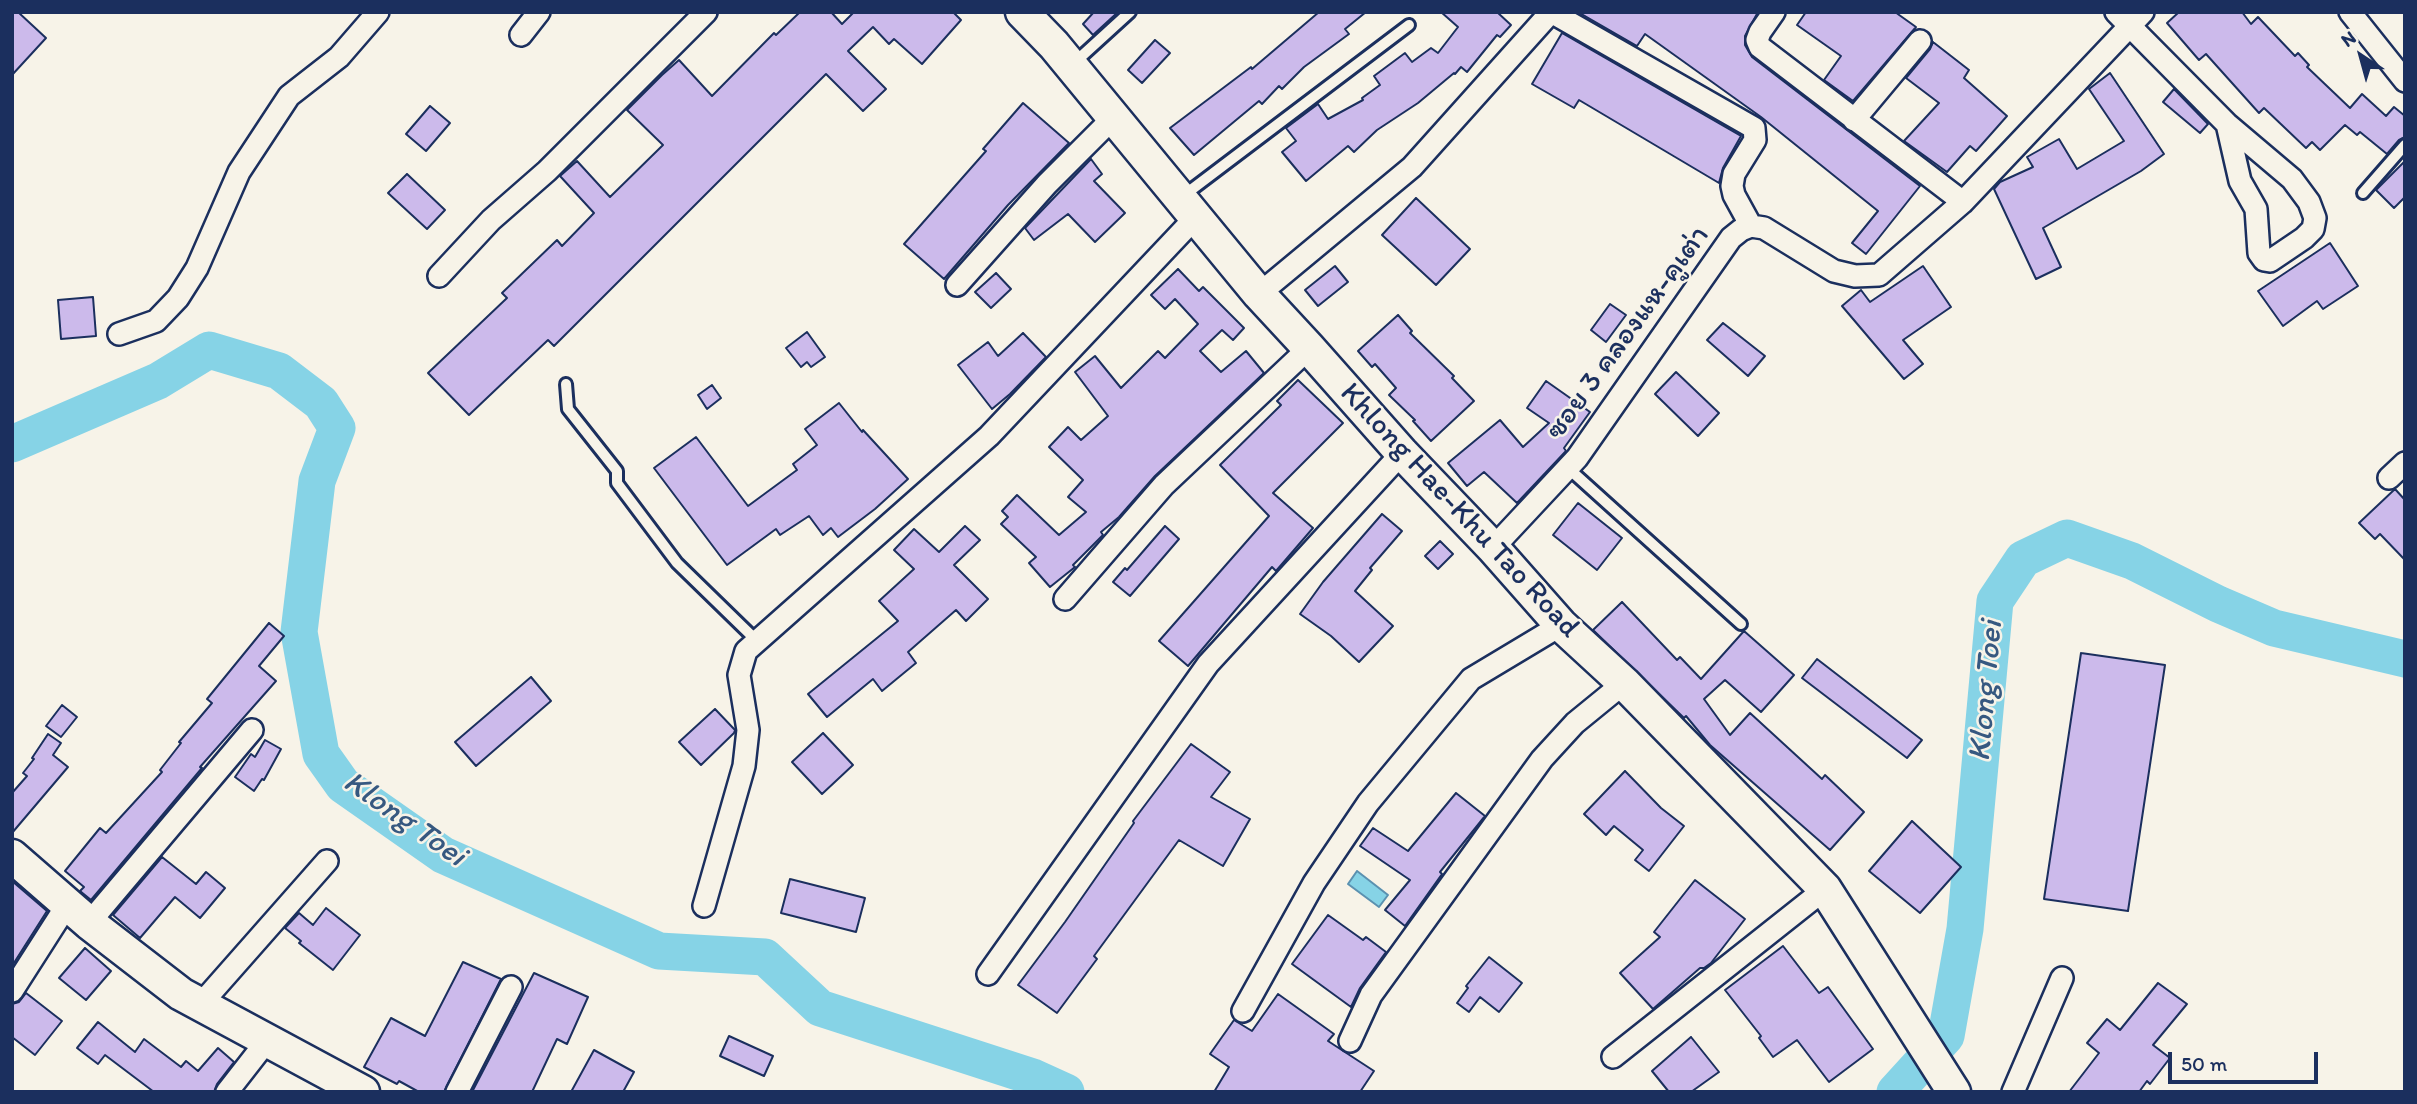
<!DOCTYPE html>
<meta charset="utf-8">
<style>
body{margin:0}
#map{position:relative;width:2417px;height:1104px;overflow:hidden;background:#f7f3e8;font-family:Itim,sans-serif}
canvas{display:block}
.frame{position:absolute;inset:0;border:14px solid #1b2f5e;pointer-events:none}
.north{position:absolute;left:2326px;top:21px;width:70px;height:70px;-webkit-text-stroke:5px #f7f3e8;paint-order:stroke;rotate:324deg;font-size:19px;font-weight:700;line-height:28px;text-align:center;color:#1b2f5e}
.north::after{content:'';display:block;margin:auto;width:24px;height:32px;background:#1b2f5e;clip-path:polygon(50% 0,100% 100%,50% 72%,0 100%)}
.scale{position:absolute;left:2168px;top:1052px;width:150px;height:32px;box-sizing:border-box;border:4px solid #1b2f5e;border-top:0;padding-left:9px;font-size:21px;line-height:24px;white-space:nowrap;color:#1b2f5e;-webkit-text-stroke:5px #f7f3e8;paint-order:stroke}
</style>
<div id="map">
<canvas width="2417" height="1104"></canvas>
<div class="frame"></div>
<div class="north">N</div>
<div class="scale">50 m</div>
</div>
<script>
const ctx = document.querySelector('canvas').getContext('2d');
ctx.lineJoin = 'round';
function fill(path, color) { ctx.fillStyle = color; ctx.fill(path, 'evenodd'); }
const shape = rows => new Path2D(rows.map(r => 'M' + r).join(''));
function strokePath(path, color, width, dash) { ctx.strokeStyle = color; ctx.lineWidth = width; ctx.lineCap = dash ? 'butt' : 'round'; ctx.setLineDash(dash || []); ctx.stroke(path); }
function write(font, color, halo, rows, align = 'center') {
  ctx.font = font + ' Itim,"Playpen Sans Thai",sans-serif'; ctx.lineWidth = 5; ctx.setLineDash([]); ctx.textBaseline = 'middle'; ctx.strokeStyle = halo; ctx.fillStyle = color; for (const [text, x, y, turn = 0] of rows) {
    ctx.save(); ctx.translate(x, y); ctx.rotate((+turn || 0) * Math.PI / 180); ctx.textAlign = isNaN(turn) ? turn : align; if (halo) ctx.strokeText(text, 0, 0); ctx.fillText(text, 0, 0); ctx.restore();
  }
}
const water = shape([
 [1357,871,1388,895,1379,907,1348,884,1357,871]
]);
const river = shape([
 [12,444,158,381,209,350,279,371,321,403,337,428,317,481,299,632,321,754,343,785,443,855,659,951,765,957,820,1008,1033,1077,1066,1092],
 [1895,1092,1946,1036,1965,929,1995,601,2023,559,2067,538,2132,561,2218,604,2274,628,2405,659]
]);
const building = shape([
 [12,12,18,12,46,38,12,75,12,12],
 [800,12,831,12,842,24,854,12,953,12,961,20,922,64,894,39,889,44,873,27,848,51,886,89,863,111,826,74,554,346,548,340,469,415,428,373,507,298,502,293,557,240,562,246,594,213,560,176,577,161,610,197,663,145,627,110,662,75,679,60,712,96,774,33,776,35,800,12],
 [1094,12,1118,12,1093,35,1083,24,1094,12],
 [1319,12,1366,12,1345,29,1349,34,1304,67,1282,89,1279,86,1262,104,1259,101,1194,155,1170,128,1251,67,1252,69,1319,12],
 [1441,12,1497,12,1511,25,1500,37,1497,35,1467,72,1461,67,1455,74,1454,73,1418,103,1377,130,1354,152,1348,146,1306,181,1282,152,1296,141,1286,128,1318,104,1328,119,1363,100,1362,98,1380,85,1374,76,1405,53,1412,62,1431,48,1438,53,1458,27,1441,12],
 [1578,12,1758,12,1745,36,1745,45,1752,57,1920,186,1866,254,1852,243,1878,211,1761,117,1645,34,1637,46,1578,12],
 [1806,12,1895,12,1916,27,1853,101,1824,80,1841,56,1797,25,1806,12],
 [2179,12,2242,12,2251,24,2258,17,2295,56,2298,53,2309,65,2307,67,2350,108,2362,94,2386,116,2394,107,2405,116,2405,137,2399,140,2387,154,2360,132,2357,135,2345,125,2320,150,2312,142,2306,148,2264,108,2259,113,2206,54,2199,60,2167,23,2179,12],
 [1562,33,1741,136,1723,168,1719,183,1579,100,1574,108,1532,84,1562,33],
 [1155,40,1170,53,1142,83,1128,70,1155,40],
 [1933,42,1969,70,1964,78,2007,116,1976,151,1970,146,1947,172,1904,141,1939,103,1906,78,1930,49,1933,42],
 [2110,73,2164,154,2141,171,2043,228,2061,267,2036,279,1994,189,2000,182,2033,167,2027,157,2059,139,2077,169,2124,141,2089,89,2110,73],
 [2174,89,2208,124,2200,133,2163,102,2174,89],
 [1023,103,1069,143,1008,205,944,279,904,244,986,151,983,149,1023,103],
 [430,106,450,123,426,151,406,134,430,106],
 [1091,159,1102,174,1094,181,1125,213,1095,242,1068,214,1034,240,1025,228,1091,159],
 [2405,161,2405,197,2394,208,2376,190,2405,161],
 [407,174,445,210,427,229,388,193,407,174],
 [1416,198,1470,249,1436,285,1382,235,1416,198],
 [2330,243,2358,286,2323,309,2317,301,2283,326,2258,291,2330,243],
 [1335,266,1348,282,1318,306,1305,290,1335,266],
 [1923,266,1951,307,1903,340,1923,364,1904,379,1842,306,1861,290,1870,302,1923,266],
 [1178,269,1199,291,1203,287,1244,328,1233,340,1222,330,1200,351,1221,372,1246,351,1264,373,1155,476,1119,517,1101,532,1103,535,1073,565,1075,567,1050,587,1029,563,1036,557,1001,524,1008,517,1002,511,1017,495,1059,535,1086,512,1068,497,1083,480,1049,447,1068,427,1081,440,1108,416,1075,372,1095,356,1121,388,1158,351,1165,358,1198,324,1175,299,1165,309,1151,295,1178,269],
 [996,273,1011,289,991,308,975,292,996,273],
 [93,297,96,336,61,339,58,300,93,297],
 [1610,304,1626,315,1606,342,1591,330,1610,304],
 [1398,315,1412,331,1410,333,1454,376,1452,378,1474,401,1431,441,1413,421,1415,420,1389,395,1396,388,1375,364,1372,367,1358,351,1398,315],
 [1723,323,1765,356,1748,376,1707,340,1723,323],
 [807,332,825,357,811,367,807,362,801,367,786,348,807,332],
 [1023,333,1046,357,1010,394,992,409,958,365,988,342,998,356,1023,333],
 [1676,372,1719,413,1698,436,1655,394,1676,372],
 [1298,380,1343,423,1273,493,1313,528,1276,571,1272,567,1188,666,1159,641,1269,516,1220,465,1281,405,1277,401,1298,380],
 [1546,381,1590,412,1564,448,1566,451,1517,503,1484,472,1467,486,1448,463,1500,420,1523,447,1549,423,1527,408,1546,381],
 [712,385,721,398,707,409,698,395,712,385],
 [839,403,862,432,863,430,908,479,875,509,838,537,831,528,823,535,809,516,780,535,776,529,727,565,654,468,696,437,748,506,797,470,793,464,817,445,805,429,839,403],
 [2395,489,2405,500,2405,560,2380,534,2375,539,2359,523,2395,489],
 [1578,503,1622,538,1597,570,1553,535,1578,503],
 [1382,514,1402,531,1370,568,1372,570,1355,591,1393,626,1359,662,1331,636,1300,614,1323,582,1382,514],
 [965,526,980,540,954,565,988,599,966,621,956,610,908,652,916,663,882,691,873,679,827,717,808,694,898,621,879,601,914,569,894,550,914,529,939,552,965,526],
 [1165,526,1179,539,1130,596,1113,582,1125,568,1127,570,1165,526],
 [1440,541,1453,554,1438,569,1425,556,1440,541],
 [1622,602,1677,660,1680,657,1701,679,1744,631,1794,675,1761,712,1725,680,1704,699,1730,735,1750,713,1822,779,1825,775,1864,812,1830,850,1710,745,1686,716,1684,718,1593,630,1622,602],
 [269,623,284,636,259,666,276,681,200,767,202,768,91,900,80,891,84,887,65,871,100,828,106,833,162,772,160,770,181,743,179,742,212,703,207,699,269,623],
 [2081,653,2165,665,2128,911,2044,899,2081,653],
 [1817,659,1922,740,1907,758,1802,678,1817,659],
 [531,677,551,701,476,766,455,742,531,677],
 [62,705,77,717,61,737,46,726,62,705],
 [715,709,735,730,734,733,701,765,679,742,715,709],
 [823,733,853,765,822,794,792,762,823,733],
 [48,734,61,743,53,755,68,767,12,833,12,793,27,776,23,773,34,759,32,758,48,734],
 [265,740,281,749,264,780,262,779,254,791,235,777,251,754,255,757,265,740],
 [1191,744,1230,772,1211,797,1250,819,1223,866,1179,840,1094,956,1097,959,1057,1013,1018,985,1065,922,1134,823,1133,821,1191,744],
 [1625,771,1661,808,1684,826,1649,871,1635,860,1643,850,1614,826,1606,835,1584,814,1625,771],
 [1456,793,1485,816,1440,872,1442,874,1405,926,1385,910,1410,880,1360,846,1373,828,1408,851,1456,793],
 [1912,821,1961,867,1920,913,1869,871,1912,821],
 [162,857,196,884,206,872,225,888,200,918,175,897,140,938,113,915,162,857],
 [790,879,865,898,856,932,781,913,790,879],
 [1695,880,1745,919,1711,963,1704,968,1700,968,1653,1009,1620,973,1660,937,1654,932,1695,880],
 [12,881,47,911,12,966,12,881],
 [326,908,360,935,333,970,299,943,301,941,285,928,299,913,313,925,326,908],
 [1328,915,1363,940,1366,937,1386,952,1360,988,1351,1007,1292,964,1328,915],
 [1783,946,1819,993,1828,987,1873,1049,1829,1082,1797,1040,1773,1057,1759,1038,1761,1036,1725,990,1783,946],
 [85,948,111,971,86,1000,59,978,85,948],
 [1489,957,1522,983,1499,1012,1480,997,1469,1012,1457,1003,1468,988,1466,986,1489,957],
 [463,962,501,979,444,1092,419,1092,399,1081,397,1084,364,1067,391,1018,425,1036,463,962],
 [534,973,588,997,567,1044,557,1039,532,1092,472,1092,534,973],
 [2158,983,2187,1004,2153,1045,2170,1058,2150,1084,2147,1081,2139,1092,2069,1092,2099,1053,2087,1043,2107,1019,2120,1030,2158,983],
 [26,993,62,1021,35,1055,12,1037,12,1004,19,1002,26,993],
 [1278,994,1334,1034,1328,1041,1374,1071,1360,1092,1214,1092,1229,1067,1210,1054,1234,1020,1252,1031,1278,994],
 [98,1022,135,1052,144,1039,181,1067,186,1061,198,1071,218,1048,234,1062,217,1084,214,1092,154,1092,105,1055,98,1064,77,1048,98,1022],
 [729,1036,773,1056,764,1076,720,1056,729,1036],
 [1691,1037,1719,1072,1691,1092,1669,1092,1652,1071,1691,1037],
 [594,1050,634,1072,623,1092,571,1092,594,1050]
]);
const lane = shape([
 [1073,64,1130,12],
 [2363,193,2405,145],
 [1183,196,1409,25],
 [566,384,568,409,617,471,617,483,677,563,756,640],
 [1568,468,1741,624]
]);
const street = shape([
 [1551,12,1754,128,1755,140,1734,174,1732,186,1734,195,1751,226],
 [1774,12,1760,32,1757,40,1760,47,1963,202],
 [2116,12,2227,124,2292,179,2309,202,2315,218,2313,229,2304,238,2270,261,2264,260,2259,253,2256,209,2240,181,2227,124],
 [2350,12,2405,81],
 [521,35,539,12],
 [1854,120,1920,41],
 [439,276,491,220,547,171,706,12],
 [957,285,1047,184,1113,118],
 [1259,294,1412,167,1551,12],
 [119,334,156,321,178,298,197,268,239,172,289,96,339,57,378,12],
 [2389,478,2405,463],
 [1493,548,1577,458,1731,238,1741,230,1751,226,1764,228,1834,271,1855,276,1879,275,1963,202,2143,12],
 [1065,599,1164,485,1309,348],
 [704,906,744,766,748,730,739,675,746,651,989,436,1195,218],
 [89,923,252,730],
 [988,974,1208,664,1402,453],
 [12,991,67,905],
 [200,1005,327,861],
 [1243,1011,1314,883,1368,803,1471,679,1561,625],
 [1350,1041,1371,995,1542,759,1575,723,1624,683],
 [1613,1057,1825,889],
 [227,1092,266,1042],
 [457,1092,511,987],
 [2013,1092,2062,978]
]);
const secondary = shape([
 [1022,12,1054,45,1259,294,1309,348,1402,453,1493,548,1561,625,1624,683,1825,889,1954,1092],
 [12,856,89,923,181,994,363,1092]
]);
const streetNames = [
 ["ซอย 3 คลองแห-คูเต่า",1628,333,-54],
 ["Khlong Hae-Khu Tao Road",1459,511,47]
];
const waterNames = [
 ["Klong Toei",1987,691,-85],
 ["Klong Toei",404,820,35]
];
fill(water, '#86d3e6');
strokePath(water, '#5b91b0', 2);
strokePath(river, '#86d3e6', 37);
fill(building, '#ccbaeb');
strokePath(building, '#1b2f5e', 2);
strokePath(lane, '#1b2f5e', 16);
strokePath(street, '#1b2f5e', 26);
strokePath(secondary, '#1b2f5e', 37);
strokePath(lane, '#f7f3e8', 10);
strokePath(street, '#f7f3e8', 21);
strokePath(secondary, '#f7f3e8', 32);
write('30px', '#1b2f5e', '#f7f3e8', streetNames);
write('italic 32px', '#365880', '#f7f3e8', waterNames);
</script>
